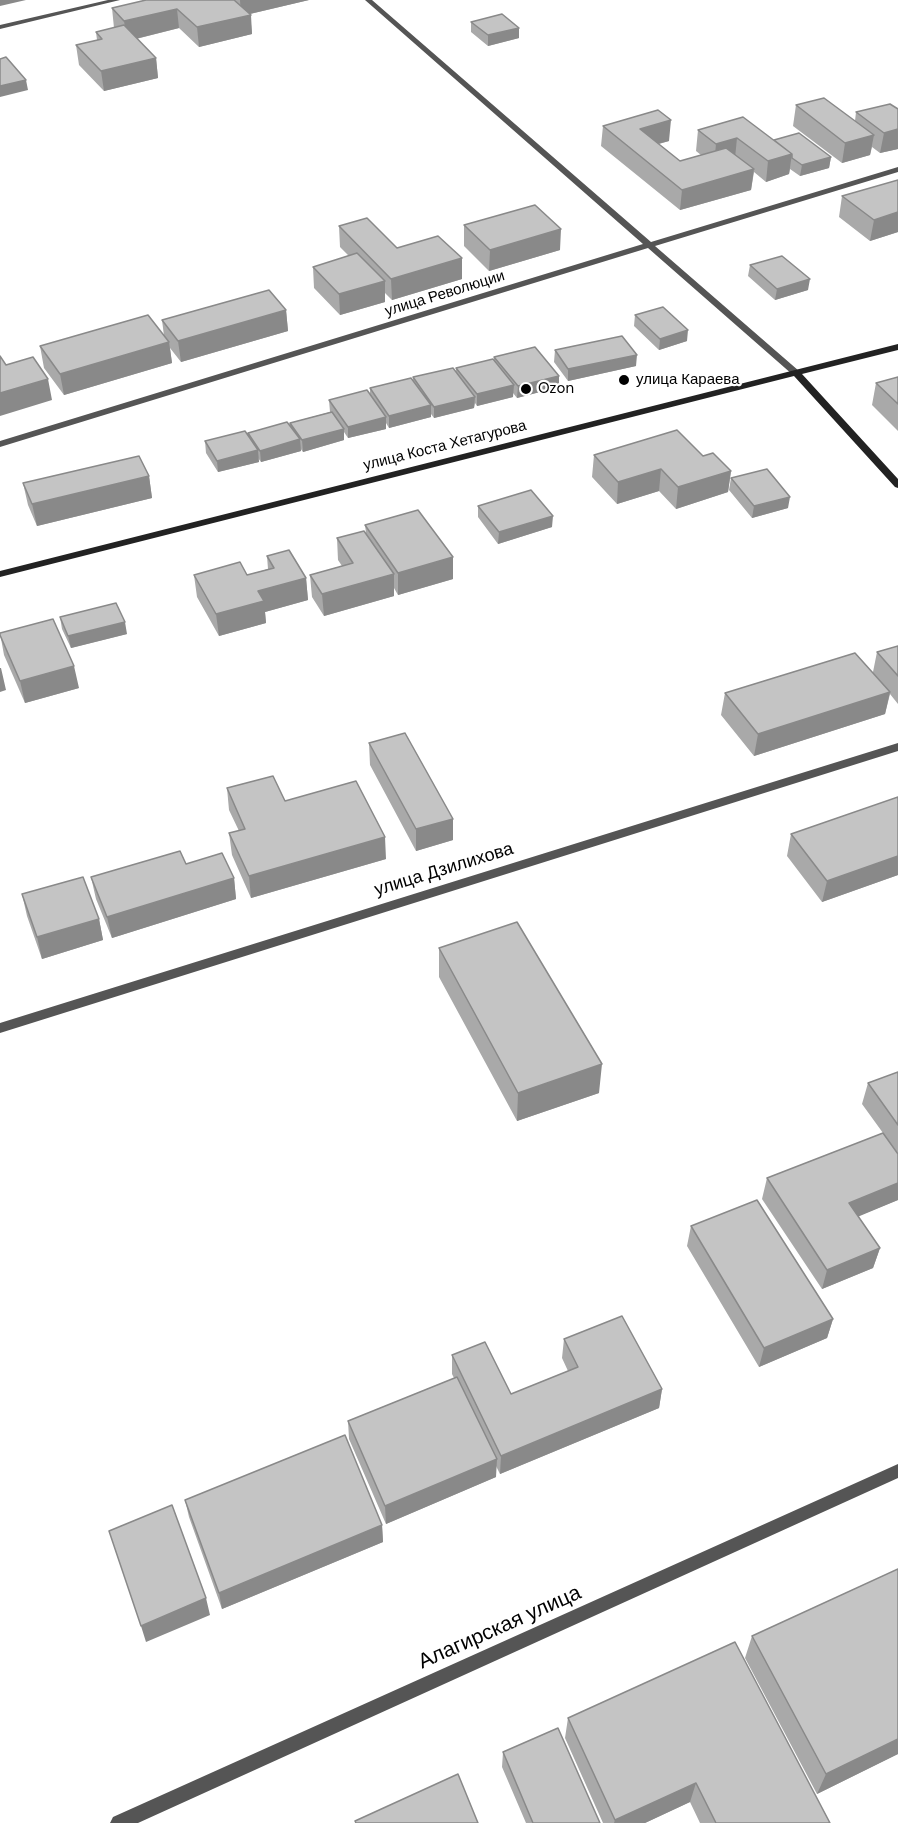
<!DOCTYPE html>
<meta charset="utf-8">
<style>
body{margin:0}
canvas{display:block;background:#fff}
</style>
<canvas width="898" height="1823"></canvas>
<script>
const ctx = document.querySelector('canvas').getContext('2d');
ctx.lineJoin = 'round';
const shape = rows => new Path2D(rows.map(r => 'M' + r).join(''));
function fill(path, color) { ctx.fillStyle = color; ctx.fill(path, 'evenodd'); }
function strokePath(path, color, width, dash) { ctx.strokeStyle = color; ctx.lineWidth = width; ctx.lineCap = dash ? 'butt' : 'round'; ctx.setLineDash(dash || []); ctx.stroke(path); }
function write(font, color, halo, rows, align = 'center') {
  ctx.font = font + ' "DM Sans",sans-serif'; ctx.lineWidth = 4.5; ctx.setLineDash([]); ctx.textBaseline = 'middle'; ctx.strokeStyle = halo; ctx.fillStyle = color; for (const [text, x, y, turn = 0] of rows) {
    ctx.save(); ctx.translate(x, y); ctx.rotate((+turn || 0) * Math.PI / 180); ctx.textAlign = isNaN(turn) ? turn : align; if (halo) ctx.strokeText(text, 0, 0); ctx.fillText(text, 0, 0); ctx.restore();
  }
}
const street = shape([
 [108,0,120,0,0,29,0,25,108,0],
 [365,0,372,0,651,242,898,167,898,172,655,246,799,371,799,375,793,375,648,248,0,447,0,441,643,244,365,0],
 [898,743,898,751,0,1033,0,1023,898,743],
 [898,1464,898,1478,138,1823,110,1823,113,1817,898,1464]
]);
const secondary = shape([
 [898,344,898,350,802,374,898,479,898,488,895,487,794,376,0,577,0,571,898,344]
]);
const wall = shape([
 [146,0,309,0,250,14,252,34,199,47,179,28,136,39,156,58,158,78,104,91,79,65,76,45,97,40,96,32,114,28,112,8],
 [471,22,519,38,488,46,471,32],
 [796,105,855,121,856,112,898,109,898,149,880,153,872,147,870,155,842,163,793,126],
 [603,126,669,141,659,144,680,161,701,155,696,151,698,130,774,140,831,157,829,168,800,176,790,169,789,174,766,182,754,172,751,190,680,210,601,146],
 [898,180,898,232,870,241,839,217,842,196],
 [464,225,560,250,489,271,464,246],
 [339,226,397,248,462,258,462,279,392,300,385,293,385,302,340,315,314,288,313,267,349,256,340,247],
 [750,265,808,290,775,300,748,276],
 [286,310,288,331,181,362,170,348,172,363,64,395,44,368,40,346,164,336,162,320],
 [635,315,687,341,659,350,634,326],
 [555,350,636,366,568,381,554,362],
 [494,357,559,376,559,387,517,398,513,393,513,397,477,406,475,403,474,408,434,418,431,414,431,417,389,428,386,423,386,429,348,438,344,432,344,440,303,452,300,448,301,451,261,462,258,458,259,462,218,472,206,453,205,441,248,436,248,433,290,426,290,423,330,412,329,400,370,395,370,388,413,381,413,377,456,373,456,368,494,360],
 [898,377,898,431,872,405,876,383],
 [594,455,703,456,731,471,728,492,676,509,659,491,617,504,592,477],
 [149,476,152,498,37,526,28,505,23,483],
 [731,478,788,508,752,518,729,490],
 [478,506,552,527,498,544,478,517],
 [365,525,453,579,398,595,394,588,394,596,324,616,312,597,310,575,342,566,338,560,337,538,366,533],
 [267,556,306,578,308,600,265,612,266,623,219,636,197,597,194,575,247,575,268,569],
 [60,617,127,634,71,648,62,629],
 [0,633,79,688,25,703,4,655],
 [898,646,898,704,890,694,885,714,754,756,721,715,725,693,873,672,877,652],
 [369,743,453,819,453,840,416,851,370,765],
 [227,788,285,801,386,859,251,898,232,855,229,833,239,831,229,810],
 [898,797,898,875,822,902,787,856,791,834],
 [186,864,234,878,236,899,112,938,96,899,91,877],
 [22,894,99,919,103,940,42,959,27,916],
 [439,948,599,1093,517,1121,439,977],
 [898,1072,898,1200,858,1216,880,1248,873,1268,822,1289,762,1199,767,1178,883,1133,862,1104,868,1083],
 [691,1226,833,1319,827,1338,759,1367,687,1246],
 [564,1339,662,1389,659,1408,500,1474,496,1466,496,1477,386,1524,349,1439,348,1421,454,1378,452,1374,452,1355,511,1394,568,1371,562,1358],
 [185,1500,382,1525,383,1542,222,1609,189,1517],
 [898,1569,898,1754,817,1794,745,1658,752,1636],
 [568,1718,830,1823,700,1823,690,1802,645,1823,603,1823,565,1738],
 [503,1752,600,1823,526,1823,502,1767]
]);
const shadedWall = shape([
 [0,0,26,0,0,6],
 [240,0,309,0,241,16],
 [177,9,179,28,127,41,124,21],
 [251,15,252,34,199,47,197,27],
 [519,28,519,38,488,46,488,35],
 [156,58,158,78,104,91,101,71],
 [26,80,28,90,0,97,0,86],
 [671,120,669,141,638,149,640,129],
 [898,129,898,149,880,153,884,133],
 [874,135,870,155,842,163,845,143],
 [737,138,735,158,714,164,716,144],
 [792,154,789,174,766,182,768,161],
 [831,157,829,168,800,176,802,165],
 [754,169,751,190,680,210,682,190],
 [898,212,898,232,870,241,874,220],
 [561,229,560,250,489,271,490,250],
 [462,258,462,279,392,300,391,279],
 [810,279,808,290,775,300,777,289],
 [385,281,385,302,340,315,339,294],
 [286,310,288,331,181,362,178,341],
 [688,330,687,341,659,350,660,339],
 [169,342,172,363,64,395,60,374],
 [637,355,636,366,568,381,568,369],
 [559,376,559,387,517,398,518,386],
 [48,379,52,400,0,416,0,393],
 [514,385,513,397,477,406,477,394],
 [475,397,474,408,434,418,434,407],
 [431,405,431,417,389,428,389,416],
 [386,417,386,429,348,438,348,427],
 [344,429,344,440,303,452,302,440],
 [300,439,301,451,261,462,260,451],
 [258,450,259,462,218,472,217,461],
 [661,469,659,491,617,504,618,482],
 [731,471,728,492,676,509,678,487],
 [149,476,152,498,37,526,32,504],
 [790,497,788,508,752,518,754,506],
 [553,516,552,527,498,544,499,532],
 [453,557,453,579,398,595,398,573],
 [394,574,394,596,324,616,322,594],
 [306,578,308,600,265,612,266,623,219,636,216,614,258,591],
 [125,622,127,634,71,648,68,636],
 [74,666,79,688,25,703,20,681],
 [0,668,1,668,6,690,0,692],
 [890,692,885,714,754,756,758,734],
 [453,819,453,840,416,851,416,829],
 [385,837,386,859,251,898,249,876],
 [898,856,898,875,822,902,827,881],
 [234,878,236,899,112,938,107,917],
 [99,919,103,940,42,959,37,937],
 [602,1064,599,1093,517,1121,518,1093],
 [898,1183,898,1200,843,1223,849,1203],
 [880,1248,873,1268,822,1289,827,1270],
 [833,1319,827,1338,759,1367,764,1348],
 [662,1389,659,1408,500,1474,501,1456],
 [497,1459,496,1477,386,1524,385,1506],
 [382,1525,383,1542,222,1609,219,1593],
 [206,1598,210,1615,146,1642,141,1626],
 [898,1739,898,1754,817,1794,826,1774],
 [696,1783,690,1802,645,1823,614,1823,615,1820]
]);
const building = shape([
 [146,0,234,0,251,15,197,27,177,9,124,21,112,8,146,0],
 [502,14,519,28,488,35,471,22,502,14],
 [124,25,156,58,101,71,76,45,102,39,96,32,124,25],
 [6,57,26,80,0,86,0,59,6,57],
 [824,98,874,135,845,143,796,105,824,98],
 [890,104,898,109,898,129,884,133,856,112,890,104],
 [658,110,671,120,640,129,680,161,726,148,754,169,682,190,603,126,658,110],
 [743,117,792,154,768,161,737,138,716,144,698,130,743,117],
 [799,133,831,157,802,165,792,158,792,154,774,140,799,133],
 [898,180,898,212,874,220,842,196,898,180],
 [535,205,561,229,490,250,464,225,535,205],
 [367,218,397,248,438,236,462,258,391,279,339,226,367,218],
 [357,253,385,281,339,294,313,267,357,253],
 [782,256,810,279,777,289,750,265,782,256],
 [269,290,286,310,178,341,162,320,269,290],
 [663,307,688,330,660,339,635,315,663,307],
 [148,315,169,342,60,374,40,346,148,315],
 [622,336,637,355,568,369,555,350,622,336],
 [535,347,559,376,518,386,494,357,535,347],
 [0,356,6,365,33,357,48,379,0,393,0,356],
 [493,359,514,385,477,394,456,368,493,359],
 [453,368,475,397,434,407,413,377,453,368],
 [898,377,898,404,876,383,898,377],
 [411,378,431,405,389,416,370,388,411,378],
 [367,390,386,417,348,427,329,400,367,390],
 [332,412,344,429,302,440,290,423,332,412],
 [287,422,300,439,260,451,248,433,287,422],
 [677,430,703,456,713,453,731,471,678,487,661,469,618,482,594,455,677,430],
 [245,431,258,450,217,461,205,441,245,431],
 [139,456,149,476,32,504,23,483,139,456],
 [767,469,790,497,754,506,731,478,767,469],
 [531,490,553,516,499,532,478,506,531,490],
 [418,510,453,557,398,573,365,525,418,510],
 [364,531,394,574,322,594,310,575,353,563,337,538,364,531],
 [289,550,306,578,258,591,264,601,216,614,194,575,240,562,247,575,274,568,267,556,289,550],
 [116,603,125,622,68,636,60,617,116,603],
 [53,619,74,666,20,681,0,635,0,633,53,619],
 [898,646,898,676,877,652,898,646],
 [855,653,890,692,758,734,725,693,855,653],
 [405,733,453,819,416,829,369,743,405,733],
 [273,776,285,801,356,781,385,837,249,876,229,833,245,829,227,788,273,776],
 [898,797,898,856,827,881,791,834,898,797],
 [180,851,186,864,222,853,234,878,107,917,91,877,180,851],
 [83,877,99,919,37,937,22,894,83,877],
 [517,922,602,1064,518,1093,439,948,517,922],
 [898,1072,898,1125,868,1083,898,1072],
 [883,1133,898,1154,898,1183,849,1203,880,1248,827,1270,767,1178,883,1133],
 [757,1200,833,1319,764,1348,691,1226,757,1200],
 [622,1316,662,1389,501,1456,452,1355,485,1342,511,1394,578,1367,564,1339,622,1316],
 [457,1377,497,1459,385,1506,348,1421,457,1377],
 [345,1435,382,1525,219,1593,185,1500,345,1435],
 [172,1505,206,1598,141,1626,109,1531,172,1505],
 [898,1569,898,1739,826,1774,752,1636,898,1569],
 [735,1642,830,1823,716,1823,696,1783,615,1820,568,1718,735,1642],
 [558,1728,600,1823,533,1823,503,1752,558,1728],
 [458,1774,478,1823,356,1823,355,1821,458,1774]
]);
const markers = [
 [624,380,6,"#000"],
 [526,389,6,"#000"]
];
const farStreetnames = [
 ["улица Революции",445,294,-17],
 ["улица Коста Хетагурова",445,446,-14]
];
const farPoinames = [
 ["улица Караева",636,380],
 ["Ozon",538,389]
];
const streetNames = [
 ["улица Дзилихова",444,870,-17]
];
const nearStreetnames = [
 ["Алагирская улица",500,1628,-24]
];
fill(street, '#555');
fill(secondary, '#222');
fill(wall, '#a9a9a9');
fill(shadedWall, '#898989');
fill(building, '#c4c4c4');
strokePath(building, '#898989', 1.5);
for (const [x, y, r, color] of markers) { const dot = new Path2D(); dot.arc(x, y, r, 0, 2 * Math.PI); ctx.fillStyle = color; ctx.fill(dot); strokePath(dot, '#fff', 2); }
write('15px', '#000', '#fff', farStreetnames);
write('15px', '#000', '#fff', farPoinames, 'left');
write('18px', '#000', '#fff', streetNames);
write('21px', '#000', '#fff', nearStreetnames);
</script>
